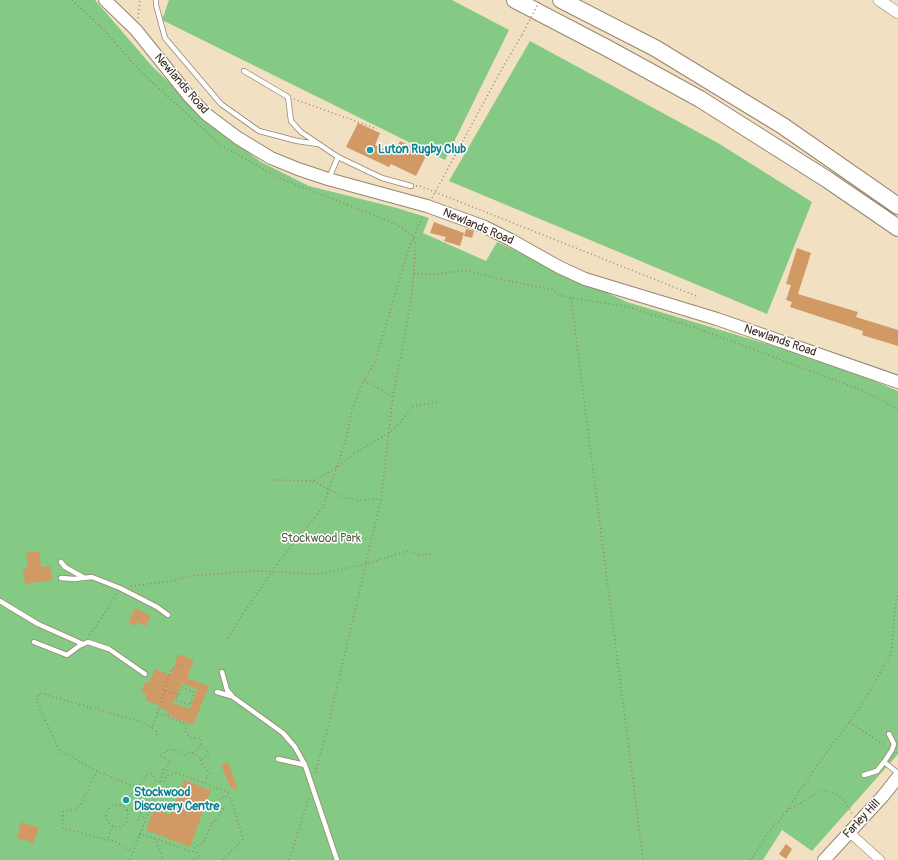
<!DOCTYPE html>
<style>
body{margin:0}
canvas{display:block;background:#f2e0c3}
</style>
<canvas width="898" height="860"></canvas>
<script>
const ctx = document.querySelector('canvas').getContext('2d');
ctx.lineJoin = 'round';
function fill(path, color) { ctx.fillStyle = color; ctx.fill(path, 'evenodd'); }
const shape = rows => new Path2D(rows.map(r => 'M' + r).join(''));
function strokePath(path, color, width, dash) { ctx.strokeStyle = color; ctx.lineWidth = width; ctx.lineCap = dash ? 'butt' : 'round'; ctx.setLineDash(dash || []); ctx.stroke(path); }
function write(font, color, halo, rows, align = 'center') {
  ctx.font = font + ' Pangolin,sans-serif'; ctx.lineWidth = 3; ctx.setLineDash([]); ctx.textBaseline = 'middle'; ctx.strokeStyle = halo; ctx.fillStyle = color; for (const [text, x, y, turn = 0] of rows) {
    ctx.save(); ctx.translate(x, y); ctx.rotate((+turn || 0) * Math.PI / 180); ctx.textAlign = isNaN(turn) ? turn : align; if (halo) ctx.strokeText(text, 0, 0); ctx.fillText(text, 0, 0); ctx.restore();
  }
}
const green = shape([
 [0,0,95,0,151,65,210,123,261,162,309,186,397,208,429,218,423,233,486,261,497,242,627,302,837,365,898,391,898,754,812,851,782,830,763,860,0,860],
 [169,0,452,0,509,30,445,160,162,20],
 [530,41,718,143,812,202,767,314,449,181]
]);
const building = shape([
 [358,123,380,133,375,145,394,154,400,141,427,154,416,176,391,164,389,167,346,147],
 [434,222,464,233,460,246,444,241,446,237,430,233],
 [466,229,474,231,472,238,464,236],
 [797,248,811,253,798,294,858,312,856,317,898,330,898,346,862,335,863,331,790,307,792,302,786,300,791,285,786,284],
 [39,551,41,567,50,566,52,580,25,584,23,569,28,568,26,553],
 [135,608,151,616,146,626,137,622,135,626,128,622],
 [178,654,194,660,187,678,209,686,193,725,167,715,168,711,160,708,161,706,145,700,147,695,141,692,145,682,149,683,155,669,171,675],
 [182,683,197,689,190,709,173,703],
 [228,762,238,790,230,787,221,765],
 [184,780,211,790,190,847,146,830,154,809,170,815],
 [21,822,39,828,33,843,17,838],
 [786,844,792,849,786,859,779,854]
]);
const path = shape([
 [72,0,99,25,141,72,222,146,282,179,396,224,414,237,416,247,411,302,393,396,381,499,328,726,315,774],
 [138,18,140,0],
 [294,99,377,129],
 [416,186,420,186,699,297],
 [432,198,504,65,522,35],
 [414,273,433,275,464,270,508,281,553,290,559,295,571,298,624,306,690,326,742,345,861,390,898,409],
 [571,298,643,860],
 [364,380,392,396],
 [274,480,313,481,336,468,355,453,389,433,396,427,414,406,437,402],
 [313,481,343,497,357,500,381,499],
 [131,586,173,581,190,576,255,571,319,574,366,564,407,551,421,555,432,554],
 [89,635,101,619,117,593],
 [228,638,239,620,278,563,323,507,346,440,352,409,364,380,375,362,408,251,423,215],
 [182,687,194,692,190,705,176,700,182,687],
 [178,695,163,690,171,670,181,665],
 [157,713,187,724,185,730,186,733,191,738,201,738,201,745],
 [849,722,883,744],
 [152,728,145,723,40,693,36,701,60,752,69,755,88,767,137,788,136,791,139,793,154,797],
 [157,735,156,731,152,728,165,690],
 [201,745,209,753,201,760,193,753,201,745],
 [201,760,201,763,210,773,206,777,207,777,205,782],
 [163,769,166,776],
 [97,771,81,804,75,809,63,812,63,828,107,840],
 [166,771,170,761,159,755,172,749,186,755,190,752,193,753],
 [164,782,166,776,177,773,228,792,226,797,220,798,218,803,223,808,217,821,213,821,205,839,202,844,195,847,193,851,199,854,200,856,192,860],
 [137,788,147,775,151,774,153,775,155,780,160,782],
 [120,805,131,795,139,793],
 '106 816a11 11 0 1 1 22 0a11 11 0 1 1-22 0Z',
 [127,810,140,807,142,808,142,811,139,816,146,818],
 [787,811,822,790,837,794,846,803,852,814],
 [139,820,139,816],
 [113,826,107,840,115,841,125,848,133,852],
 [139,834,154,838,192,852],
 [154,838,164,860],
 [130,860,161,781,163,769],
 [223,860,243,839,231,799,227,796],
 [289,860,309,797],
 [750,860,759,848,768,833,786,812,815,768,859,709,891,654,896,601,898,593]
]);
const service = shape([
 [156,0,156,5,165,38,221,104,259,131,297,141,318,144],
 [244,71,288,97,291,121,301,132,338,157],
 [329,178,338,157,382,178,411,186],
 [61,562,65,567,83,577],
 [61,578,74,579,92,577,120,588,157,607,168,615],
 [0,601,38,624,83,644],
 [34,642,67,655,79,646,88,642,109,649,145,674],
 [222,672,227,690,233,697,283,733,295,747,305,765,337,860],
 [217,692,231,696],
 [889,734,894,744,892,750,884,762,898,773],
 [278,759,305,765],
 [864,775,877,771,884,762]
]);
const minor = shape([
 [849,832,880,860]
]);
const tertiary = shape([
 [879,0,898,13]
]);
const secondary = shape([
 [105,0,136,30,189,96,206,114,238,138,271,158,298,169,328,179,427,206,485,227,511,240,559,267,585,279,717,319,898,382],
 [824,860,883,796,898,777]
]);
const motorway = shape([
 [515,0,607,48,700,99,828,180,898,228],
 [561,0,655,48,783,126,898,206]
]);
const pathBridge = shape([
 [522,35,540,0]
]);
const markers = [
 [370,150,4,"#0f9aa8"],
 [126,800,4,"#0f9aa8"]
];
const streetNames = [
 ["Newlands Road",181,84,49],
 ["Newlands Road",478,227,23],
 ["Newlands Road",780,341,19],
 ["Farley Hill",862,819,-47]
];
const cultureNames = [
 ["Luton Rugby Club",378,150],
 ["Stockwood",134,793],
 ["Discovery Centre",134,807]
];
const parkNames = [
 ["Stockwood Park",321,539]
];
fill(green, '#84ca84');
fill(building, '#d19a65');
strokePath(service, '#968570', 6);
strokePath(minor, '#968570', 10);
strokePath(tertiary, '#968570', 12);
strokePath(secondary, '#968570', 14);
strokePath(motorway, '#968570', 18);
strokePath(path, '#968570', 1.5, [1, 3]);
strokePath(service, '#fff', 4.5);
strokePath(minor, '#fff', 9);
strokePath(tertiary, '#fff', 11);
strokePath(secondary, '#fff', 12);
strokePath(motorway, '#fff', 16);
strokePath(pathBridge, '#968570', 1.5, [1, 3]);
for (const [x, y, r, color] of markers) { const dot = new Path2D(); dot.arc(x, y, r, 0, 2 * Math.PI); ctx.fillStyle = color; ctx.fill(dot); strokePath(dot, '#fff', 1.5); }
write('12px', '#3b2a1e', '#fff', streetNames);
write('bold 12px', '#0d838f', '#fff', cultureNames, 'left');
write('12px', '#556242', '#fff', parkNames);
</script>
